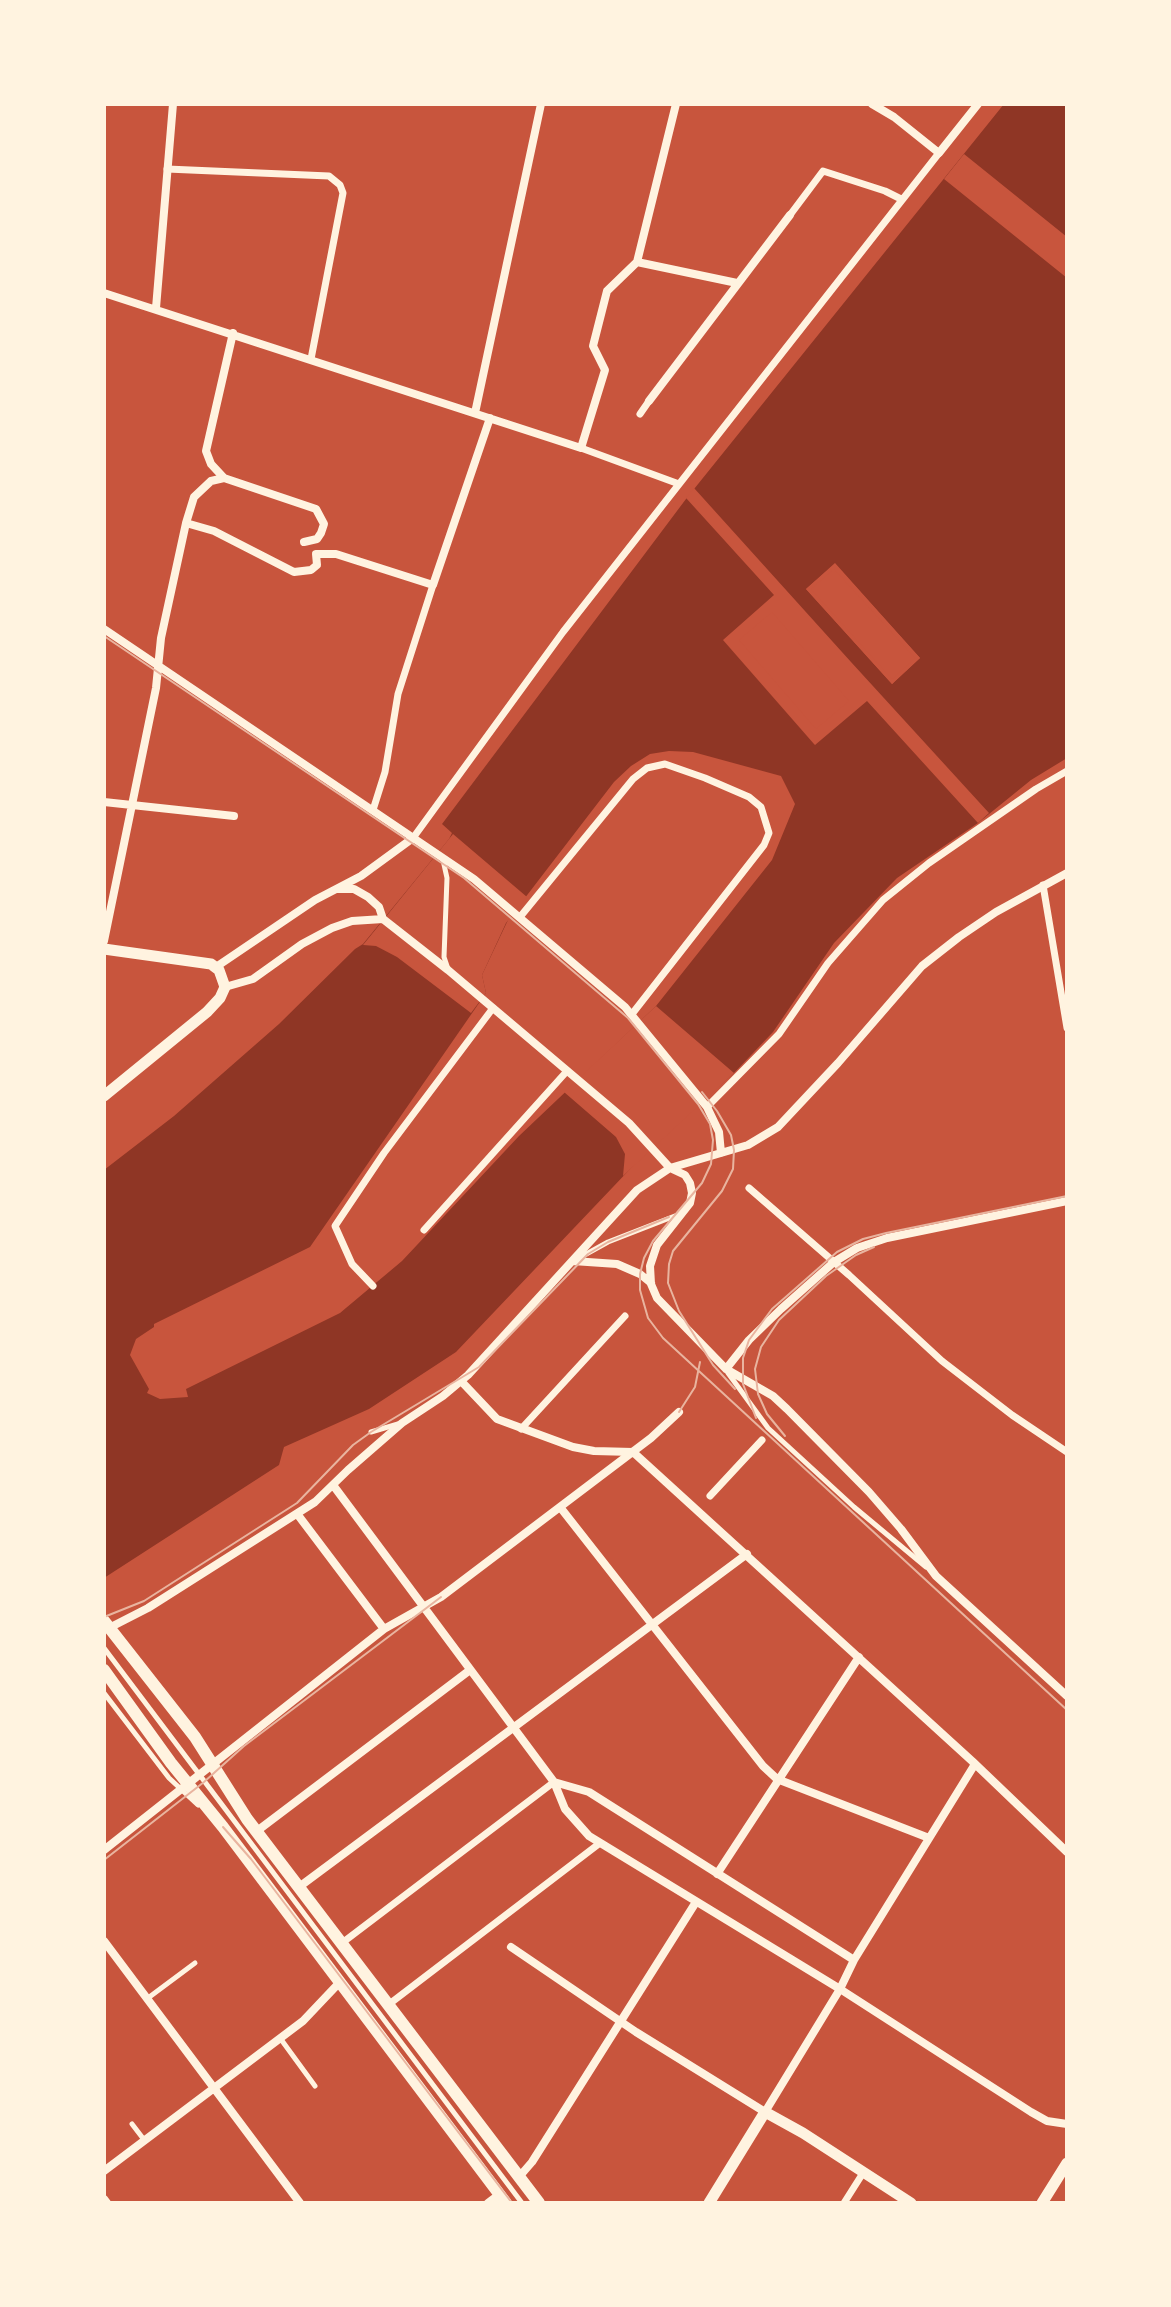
<!DOCTYPE html>
<style>
body{margin:0}
#map{position:relative;width:1171px;height:2307px;overflow:hidden;background:#c8553d;font-family:Lato,sans-serif}
canvas{display:block}
.frame{position:absolute;inset:0;border:106px solid #fff3e0;pointer-events:none}
</style>
<div id="map">
<canvas width="1171" height="2307"></canvas>
<div class="frame"></div>
</div>
<script>
const ctx = document.querySelector('canvas').getContext('2d');
ctx.lineJoin = 'round';
function fill(path, color) { ctx.fillStyle = color; ctx.fill(path, 'evenodd'); }
const shape = rows => new Path2D(rows.map(r => 'M' + r).join(''));
function strokePath(path, color, width, dash) { ctx.strokeStyle = color; ctx.lineWidth = width; ctx.lineCap = dash ? 'butt' : 'round'; ctx.setLineDash(dash || []); ctx.stroke(path); }
const water = shape([
 [1004,104,1067,104,1067,758,1031,780,978,823,897,878,834,943,773,1032,734,1073,652,1146,456,1352,369,1409,284,1447,279,1465,104,1578,104,1170,174,1116,279,1024,355,949,363,944,449,839,452,833,442,824,686,499],
 [835,564,920,658,892,684,806,589],
 [773,607,854,702,816,735,734,639],
 [669,751,693,752,781,776,795,804,772,860,656,1006,519,1136,402,1261,340,1313,186,1389,188,1397,160,1399,147,1393,149,1389,130,1355,136,1339,154,1327,154,1324,310,1247,486,993,482,975,508,920,614,782,631,766,650,754]
]);
const pier = shape([
 [964,154,1067,237,1067,278,944,179],
 [694,488,851,662,989,813,978,823,867,701,815,745,814,744,723,640,774,595,686,498],
 [772,612,849,701,816,729,739,640],
 [835,563,920,658,892,684,806,589],
 [834,569,915,658,892,679,811,589],
 [453,834,527,897,506,923,482,975,486,993,471,1013,397,957,376,946,363,945],
 [656,1006,734,1073,623,1176,625,1154,616,1137,564,1092]
]);
const service = shape([
 [443,860,447,878,444,957,448,969],
 [579,1258,608,1242,680,1214],
 [728,1373,768,1428,854,1507,926,1567],
 [371,1432,398,1424],
 [104,1648,522,2203],
 [104,1693,169,1778,198,1805],
 [148,1998,195,1963],
 [280,2038,315,2086],
 [132,2124,145,2141]
]);
const pedestrian = shape([
 [167,169,329,176,340,185,343,193,311,359],
 [790,215,823,171,885,191,901,199],
 [640,414,649,401],
 [581,448,679,484],
 [373,810,385,772,398,694,433,585],
 [413,838,563,632,939,153],
 [1043,885,1067,1028],
 [520,917,633,779,647,768,665,764,705,778,749,797,761,807,769,833,764,845,632,1014],
 [707,1107,779,1034,828,963,883,900,929,863,1036,789,1067,771],
 [749,1188,849,1275,942,1361,1012,1415,1067,1452],
 [424,1230,567,1071],
 [373,1286,352,1264,335,1226,384,1153,493,1008],
 [521,1429,625,1316],
 [710,1496,762,1440],
 [342,1943,554,1782],
 [388,2005,600,1843],
 [844,2203,863,2173]
]);
const minor = shape([
 [872,104,894,117,939,153,978,104],
 [637,262,737,283],
 [104,293,581,448,605,370,593,346,607,291,637,262,676,104],
 [156,308,173,104],
 [233,333,206,451,211,464,224,478,316,509,324,524,321,533,317,539,304,542],
 [649,401,790,215],
 [475,413,541,104],
 [186,523,214,531,294,572,311,570,317,565,316,554,336,554,433,585,490,418],
 [104,629,474,879,625,1007,707,1107,719,1132,721,1153],
 [104,802,234,816],
 [339,889,354,889,368,897,379,907,383,919,448,970,629,1123,670,1168,685,1175,690,1183,692,1193,690,1203,657,1245,650,1266,651,1284,657,1298,726,1369,773,1396,787,1409,869,1492,901,1529,936,1576,1067,1696],
 [104,941,156,688,161,638,186,523,194,497,211,481,224,478],
 [216,967,315,900,361,876,413,838],
 [225,987,253,979,302,944,332,928,352,921,383,919],
 [573,1261,617,1264,640,1274,651,1283],
 [726,1369,749,1340,781,1309,834,1262,857,1248,887,1238,1067,1201],
 [461,1381,497,1419,573,1447,594,1451,633,1452],
 [633,1452,972,1761,1067,1852],
 [333,1485,554,1782,565,1809,589,1836,840,1989,1031,2112,1047,2121,1067,2124],
 [560,1507,763,1766,777,1779,929,1838],
 [298,1515,384,1629],
 [107,1629,148,1608,315,1502,348,1470,402,1423,443,1396,468,1375,637,1190,670,1168,748,1145,778,1127,838,1063,922,966,959,937,996,912,1067,873],
 [554,1782,589,1792,854,1960],
 [257,1831,470,1670],
 [104,1850,384,1629,441,1597,651,1438,679,1412],
 [717,1874,859,1657],
 [299,1887,747,1554],
 [104,1941,300,2203],
 [511,1947,636,2032,765,2112,840,1989,854,1960,975,1764],
 [104,2171,303,2021,339,1983],
 [519,2177,532,2162,696,1902],
 [104,2199,107,2203],
 [488,2203,500,2194]
]);
const tertiary = shape([
 [104,949,211,964,219,970,225,987,220,998,207,1012,104,1096],
 [709,2203,765,2112,803,2133,911,2203],
 [1042,2203,1067,2163]
]);
const secondary = shape([
 [104,1621,195,1737,247,1819,539,2203],
 [104,1670,171,1763,223,1827,506,2203]
]);
const tram = shape([
 [104,636,464,878,628,1018,698,1104,710,1124,713,1140,711,1164,702,1183,653,1241,644,1258,640,1274,640,1290,648,1318,663,1338,1067,1710],
 [702,1092,717,1111,731,1135,734,1150,733,1169,722,1191,673,1251,669,1264,668,1283,679,1311,713,1365,735,1389],
 [679,1412,695,1387,700,1362],
 [756,1418,743,1384,743,1358,749,1340,772,1309,837,1252,863,1239,886,1233,1067,1196],
 [785,1436,767,1414,758,1394,755,1369,761,1347,779,1320,826,1276,856,1255,874,1247],
 [104,1617,144,1601,297,1503,353,1445,371,1432,479,1367,588,1254,608,1242,669,1217],
 [223,1827,251,1859,512,2203],
 [104,1860,204,1782,244,1746,441,1597]
]);
fill(water, '#8f3625');
fill(pier, '#c8553d');
strokePath(service, '#fff3e0', 5);
strokePath(pedestrian, '#fff3e0', 7);
strokePath(minor, '#fff3e0', 8);
strokePath(tertiary, '#fff3e0', 11);
strokePath(secondary, '#fff3e0', 12);
strokePath(tram, '#e9b49f', 2);
</script>
